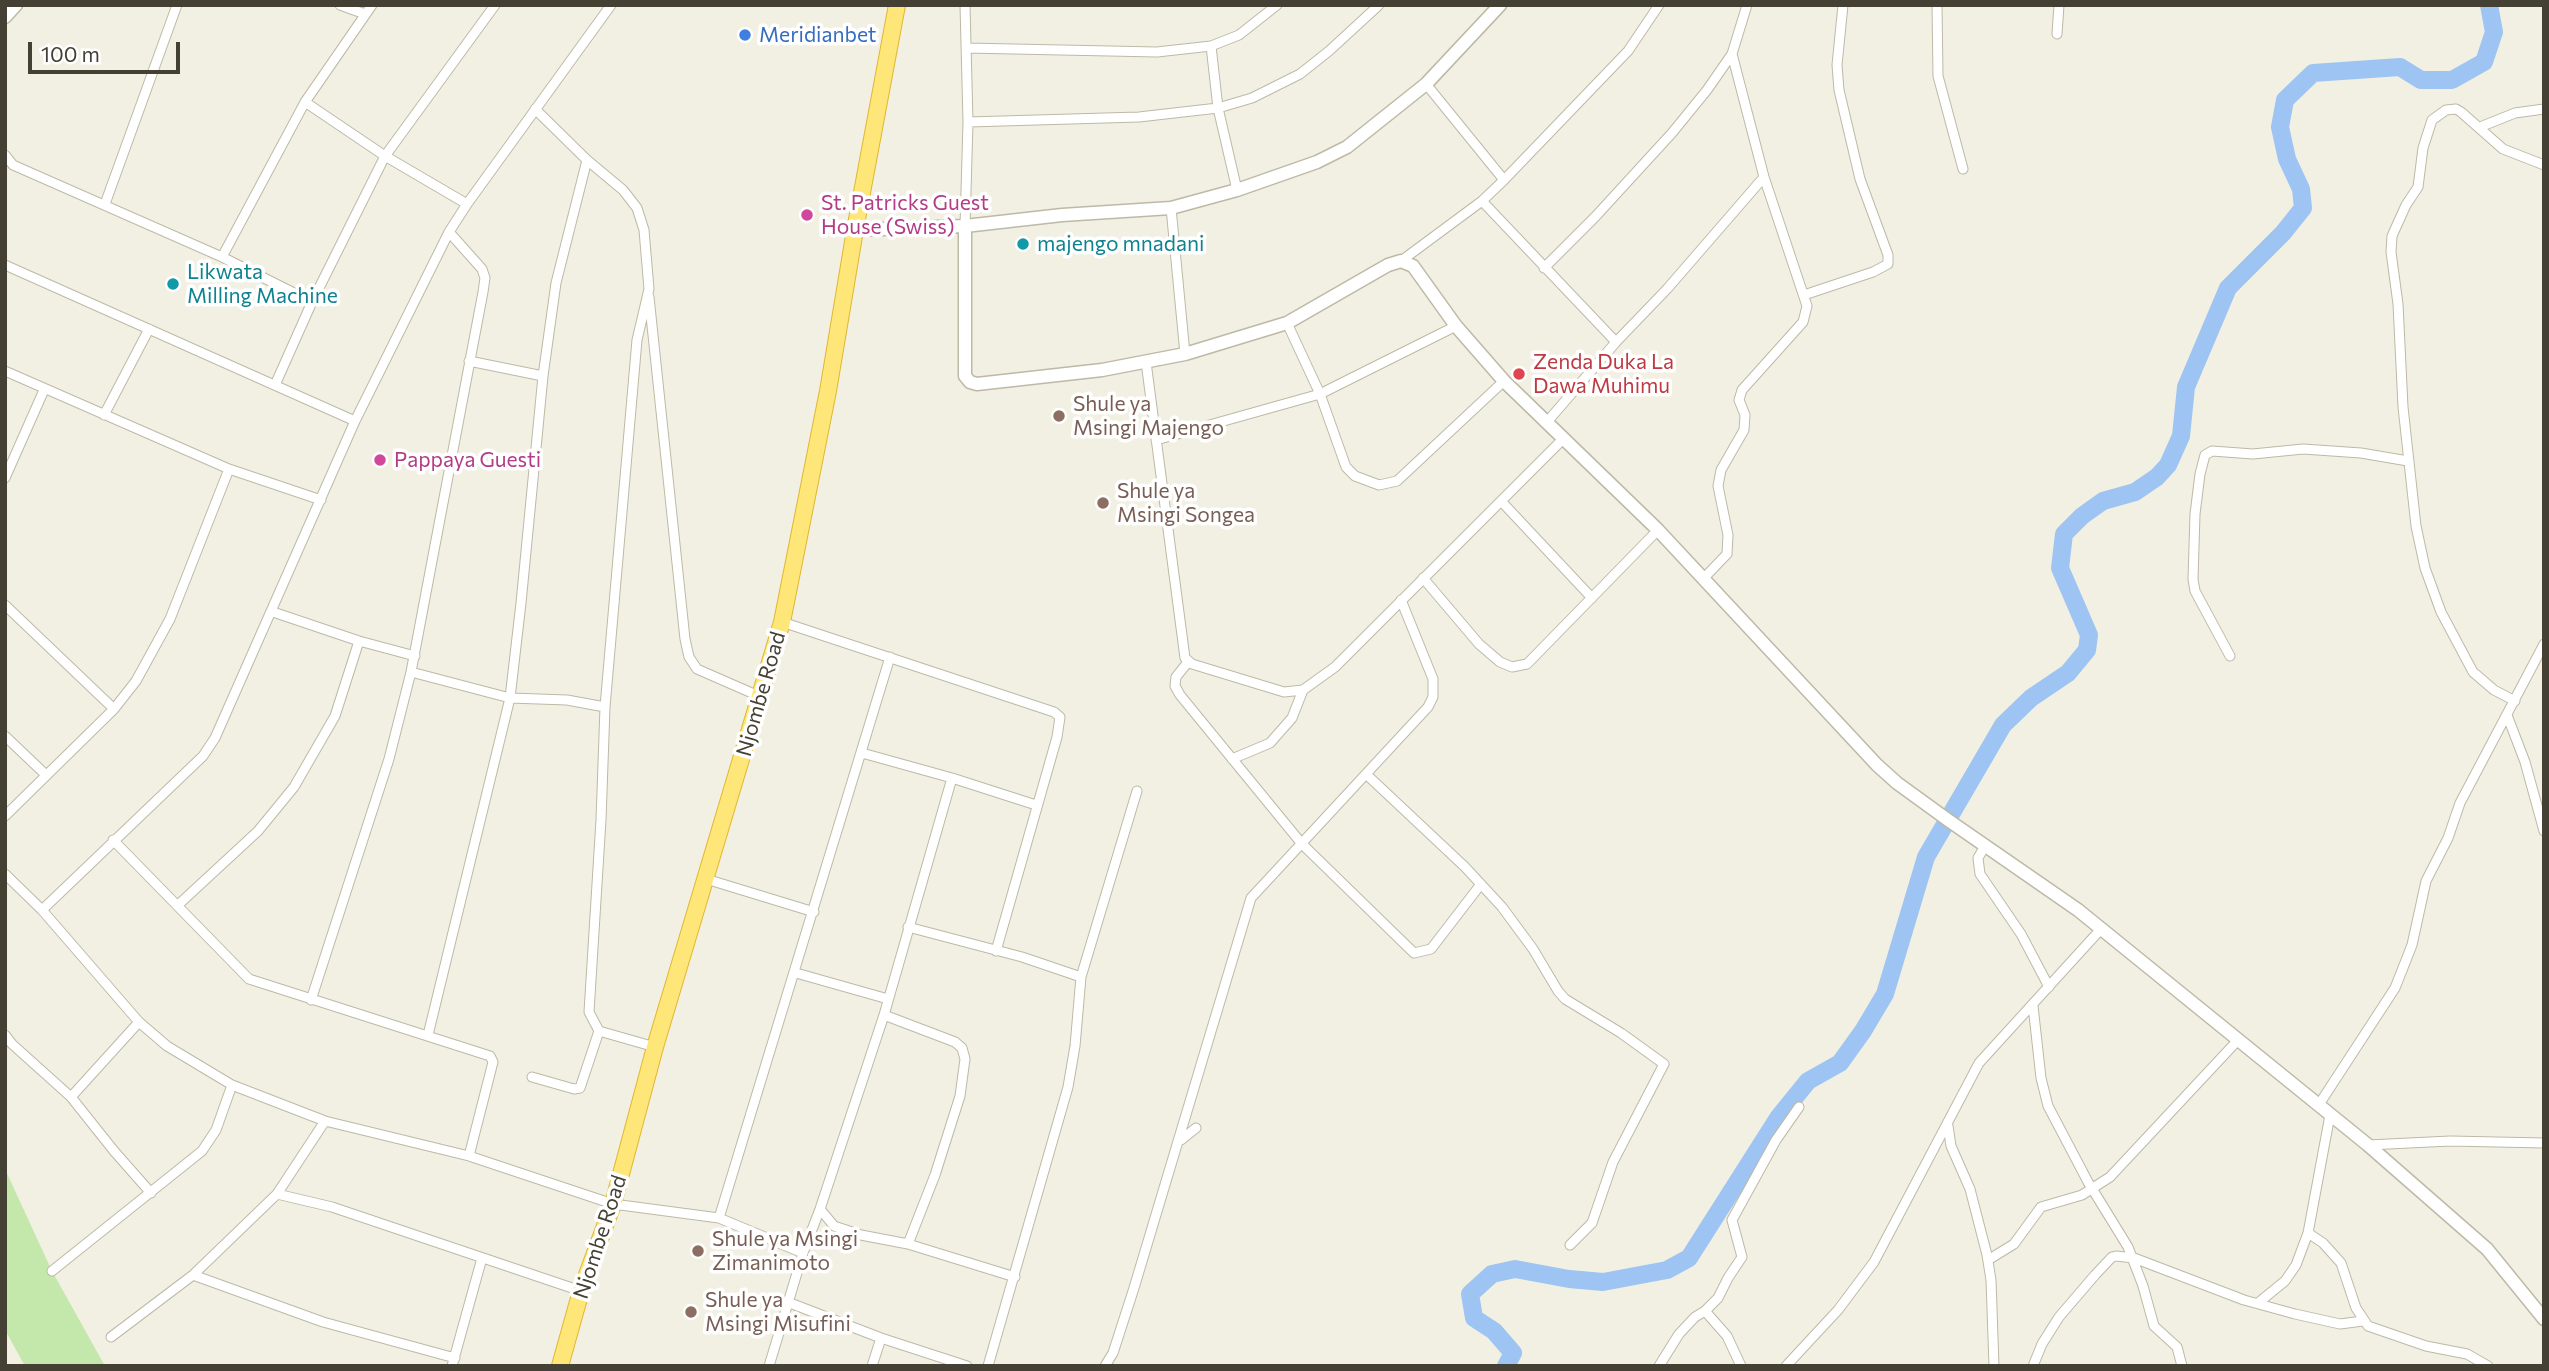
<!DOCTYPE html>
<style>
body{margin:0}
#map{position:relative;width:2549px;height:1371px;overflow:hidden;background:#f2f0e3;font-family:Commissioner,sans-serif}
canvas{display:block}
.frame{position:absolute;inset:0;border:7px solid #444033;pointer-events:none}
.scale{position:absolute;left:28px;top:42px;width:152px;height:32px;box-sizing:border-box;border:4px solid #444033;border-top:0;padding-left:9px;font-size:21px;line-height:24px;white-space:nowrap;color:#444033;-webkit-text-stroke:5px #fff;paint-order:stroke}
</style>
<div id="map">
<canvas width="2549" height="1371"></canvas>
<div class="frame"></div>
<div class="scale">100 m</div>
</div>
<script>
const ctx = document.querySelector('canvas').getContext('2d');
ctx.lineJoin = 'round';
function fill(path, color) { ctx.fillStyle = color; ctx.fill(path, 'evenodd'); }
const shape = rows => new Path2D(rows.map(r => 'M' + r).join(''));
function strokePath(path, color, width, dash) { ctx.strokeStyle = color; ctx.lineWidth = width; ctx.lineCap = dash ? 'butt' : 'round'; ctx.setLineDash(dash || []); ctx.stroke(path); }
function write(font, color, halo, rows, align = 'center') {
  ctx.font = font + ' Commissioner,sans-serif'; ctx.lineWidth = 7; ctx.setLineDash([]); ctx.textBaseline = 'middle'; ctx.strokeStyle = halo; ctx.fillStyle = color; for (const [text, x, y, turn = 0] of rows) {
    ctx.save(); ctx.translate(x, y); ctx.rotate((+turn || 0) * Math.PI / 180); ctx.textAlign = isNaN(turn) ? turn : align; if (halo) ctx.strokeText(text, 0, 0); ctx.fillText(text, 0, 0); ctx.restore();
  }
}
const green = shape([
 [5,1169,52,1271,105,1366,25,1366,5,1330]
]);
const river = shape([
 [1506,1366,1513,1353,1494,1331,1474,1318,1470,1294,1492,1274,1515,1269,1569,1279,1603,1282,1667,1270,1689,1258,1778,1118,1808,1081,1840,1063,1863,1031,1885,994,1926,857,2003,725,2031,698,2068,673,2087,650,2089,635,2060,568,2064,534,2082,516,2103,501,2135,492,2157,477,2168,465,2181,436,2186,387,2228,288,2283,233,2303,208,2301,189,2287,159,2280,127,2285,100,2313,73,2400,67,2421,80,2452,80,2484,62,2494,32,2489,5]
]);
const minor = shape([
 [340,5,365,14],
 [1937,5,1938,76,1963,169],
 [2057,34,2059,5],
 [1211,46,1218,108,1237,190],
 [966,48,1157,52,1211,46,1239,35,1277,5],
 [1426,84,1504,180],
 [305,102,385,156,467,204],
 [535,109,587,160,623,190,637,208,644,230,649,289,637,340,605,707,601,820,589,1012,599,1031,655,1047],
 [968,122,1139,117,1218,108,1252,98,1300,74,1329,51,1379,5],
 [2480,127,2515,113,2544,109],
 [5,155,13,165,222,257,312,302],
 [1482,201,1616,342],
 [105,204,177,5],
 [1171,208,1185,354],
 [965,226,968,122,965,5],
 [222,257,305,102,372,5],
 [1401,261,1482,201,1504,180,1628,51,1659,5],
 [5,265,355,421],
 [1544,268,1595,217,1672,133,1707,90,1732,54,1747,5],
 [1804,295,1873,272,1888,264,1888,255,1860,179,1839,90,1837,65,1843,5],
 [649,297,685,639,689,657,697,669,761,697],
 [1287,323,1320,394,1346,467,1355,476,1379,485,1397,481,1504,381],
 [469,361,543,376],
 [1146,362,1185,658,1192,664,1284,692,1303,690,1335,667,1563,439],
 [5,371,229,469,321,500],
 [275,385,312,302,385,156,495,5],
 [104,415,149,329],
 [1547,422,1616,342,1667,289,1764,177],
 [1156,440,1320,394,1456,326],
 [5,478,44,390],
 [1501,501,1592,598],
 [1423,578,1479,644,1500,662,1512,667,1527,664,1658,530],
 [1703,579,1727,554,1728,535,1718,486,1721,470,1744,430,1745,415,1739,400,1742,390,1803,322,1807,306,1764,177,1732,54],
 [5,605,114,709],
 [273,612,359,641,415,656],
 [782,622,1054,712,1060,717,1057,737,996,951],
 [2230,656,2195,591,2193,579,2195,514,2200,474,2205,455,2212,451,2253,454,2303,449,2361,453,2408,461],
 [1188,662,1176,677,1175,686,1180,695,1302,844,1414,953,1431,949,1481,884],
 [411,672,510,698,567,700,605,707],
 [2515,701,2494,690,2473,672,2441,612,2425,568,2416,526,2403,407,2398,304,2391,252,2392,236,2406,205,2418,187,2423,148,2432,120,2446,110,2456,109,2461,112,2503,149,2544,165],
 [2507,715,2525,762,2544,831],
 [5,736,46,775],
 [862,753,952,778,1036,805],
 [1232,759,1270,743,1292,718,1303,690],
 [1366,774,1465,867,1502,907,1533,949,1558,991,1565,999,1621,1033,1664,1064,1613,1162,1592,1223,1570,1245],
 [5,816,114,709,136,681,170,619,229,469],
 [113,840,249,979,490,1056,493,1062,469,1156],
 [1985,846,1978,858,1980,874,2021,934,2049,987],
 [5,874,42,910,139,1022,167,1046,232,1085,325,1121,469,1156,613,1204,719,1218,803,1253],
 [706,879,814,912],
 [178,905,258,831,294,787,335,716,359,641],
 [42,910,203,756,215,738,355,421,449,232,467,204,611,5],
 [908,927,1022,957,1081,977],
 [796,973,888,999],
 [311,1000,389,759,411,672,483,292,485,278,482,269,449,232],
 [2033,1006,2041,1078,2048,1106,2088,1182,2128,1247,2143,1286,2154,1326,2177,1347,2182,1366],
 [884,1015,955,1042,962,1048,965,1059,960,1096,935,1175,908,1244],
 [5,1035,12,1044,71,1097,114,1151,151,1193],
 [428,1035,510,698,521,603,543,376,556,283,587,160],
 [532,1077,574,1089,580,1088,599,1031],
 [71,1097,139,1022],
 [2318,1106,2395,988,2412,945,2426,881,2448,838,2460,803,2544,644],
 [1948,1126,1951,1146,1970,1189,1987,1255,1991,1280,1994,1366],
 [1181,1140,1196,1128],
 [2368,1145,2450,1141,2544,1143],
 [277,1194,332,1207,581,1291],
 [820,1209,834,1226,861,1235,908,1244,1015,1277],
 [719,1218,890,657],
 [2308,1233,2323,1243,2341,1263,2356,1308,2368,1326,2426,1346,2467,1354,2488,1366],
 [1988,1260,2014,1244,2041,1207,2082,1195,2110,1177,2238,1040],
 [52,1271,202,1151,216,1130,232,1085],
 [193,1275,323,1322,455,1358],
 [790,1303,881,1338,967,1366],
 [2258,1303,2285,1281,2296,1265,2308,1233,2330,1115],
 [1705,1311,1727,1336,1741,1366],
 [111,1337,193,1275,277,1194,325,1121],
 [452,1366,482,1258],
 [769,1366,803,1253,820,1209,884,1015,952,778],
 [872,1366,881,1338],
 [988,1366,1068,1087,1075,1046,1081,977,1137,791],
 [1105,1366,1113,1353,1134,1288,1251,898,1428,707,1433,697,1433,679,1401,600],
 [1659,1366,1679,1334,1695,1317,1705,1311,1718,1298,1728,1278,1742,1257,1732,1220,1776,1140,1799,1107],
 [1786,1366,1838,1310,1874,1262,1979,1063,2101,929],
 [2033,1366,2042,1344,2059,1317,2095,1275,2112,1257,2116,1256,2134,1258,2244,1300,2295,1314,2340,1324,2363,1321]
]);
const tertiary = shape([
 [5,17,16,5],
 [965,226,965,376,970,382,977,384,1102,370,1185,354,1287,323,1388,265,1401,261,1413,266,1456,326,1504,381,1658,530,1877,765,1897,783,1948,820,2078,910,2368,1145,2487,1249,2544,1319],
 [855,230,965,226,1062,215,1171,208,1237,190,1317,162,1347,147,1426,84,1500,5]
]);
const trunk = shape([
 [560,1366,581,1291,613,1204,655,1047,782,622,828,391,855,230,897,5]
]);
const markers = [
 [745,35,7,"#3f7fe0"],
 [807,215,7,"#d1479c"],
 [1023,244,7,"#0f9aa8"],
 [173,284,7,"#0f9aa8"],
 [1519,374,7,"#e0444e"],
 [1059,416,7,"#8d6e63"],
 [380,460,7,"#d1479c"],
 [1103,503,7,"#8d6e63"],
 [698,1251,7,"#8d6e63"],
 [691,1312,7,"#8d6e63"]
];
const shopNames = [
 ["Meridianbet",759,35]
];
const hotelNames = [
 ["St. Patricks Guest",821,203],
 ["House (Swiss)",821,227],
 ["Pappaya Guesti",394,460]
];
const cultureNames = [
 ["majengo mnadani",1037,244],
 ["Likwata",187,272],
 ["Milling Machine",187,296]
];
const healthNames = [
 ["Zenda Duka La",1533,362],
 ["Dawa Muhimu",1533,386]
];
const educationNames = [
 ["Shule ya",1073,404],
 ["Msingi Majengo",1073,428],
 ["Shule ya",1117,491],
 ["Msingi Songea",1117,515],
 ["Shule ya Msingi",712,1239],
 ["Zimanimoto",712,1263],
 ["Shule ya",705,1300],
 ["Msingi Misufini",705,1324]
];
const streetNames = [
 ["Njombe Road",761,694,-74],
 ["Njombe Road",600,1237,-72]
];
fill(green, '#c4e8ab');
strokePath(river, '#9dc4f2', 18);
strokePath(minor, '#beb9a6', 11);
strokePath(tertiary, '#beb9a6', 15);
strokePath(trunk, '#e1b72f', 18);
strokePath(minor, '#fff', 9);
strokePath(tertiary, '#fff', 12);
strokePath(trunk, '#ffe679', 16);
for (const [x, y, r, color] of markers) { const dot = new Path2D(); dot.arc(x, y, r, 0, 2 * Math.PI); ctx.fillStyle = color; ctx.fill(dot); strokePath(dot, '#fff', 2.5); }
write('21px', '#366cbe', '#fff', shopNames, 'left');
write('21px', '#b23c85', '#fff', hotelNames, 'left');
write('21px', '#0d838f', '#fff', cultureNames, 'left');
write('21px', '#be3a42', '#fff', healthNames, 'left');
write('21px', '#785e54', '#fff', educationNames, 'left');
write('21px', '#444033', '#fff', streetNames);
</script>
